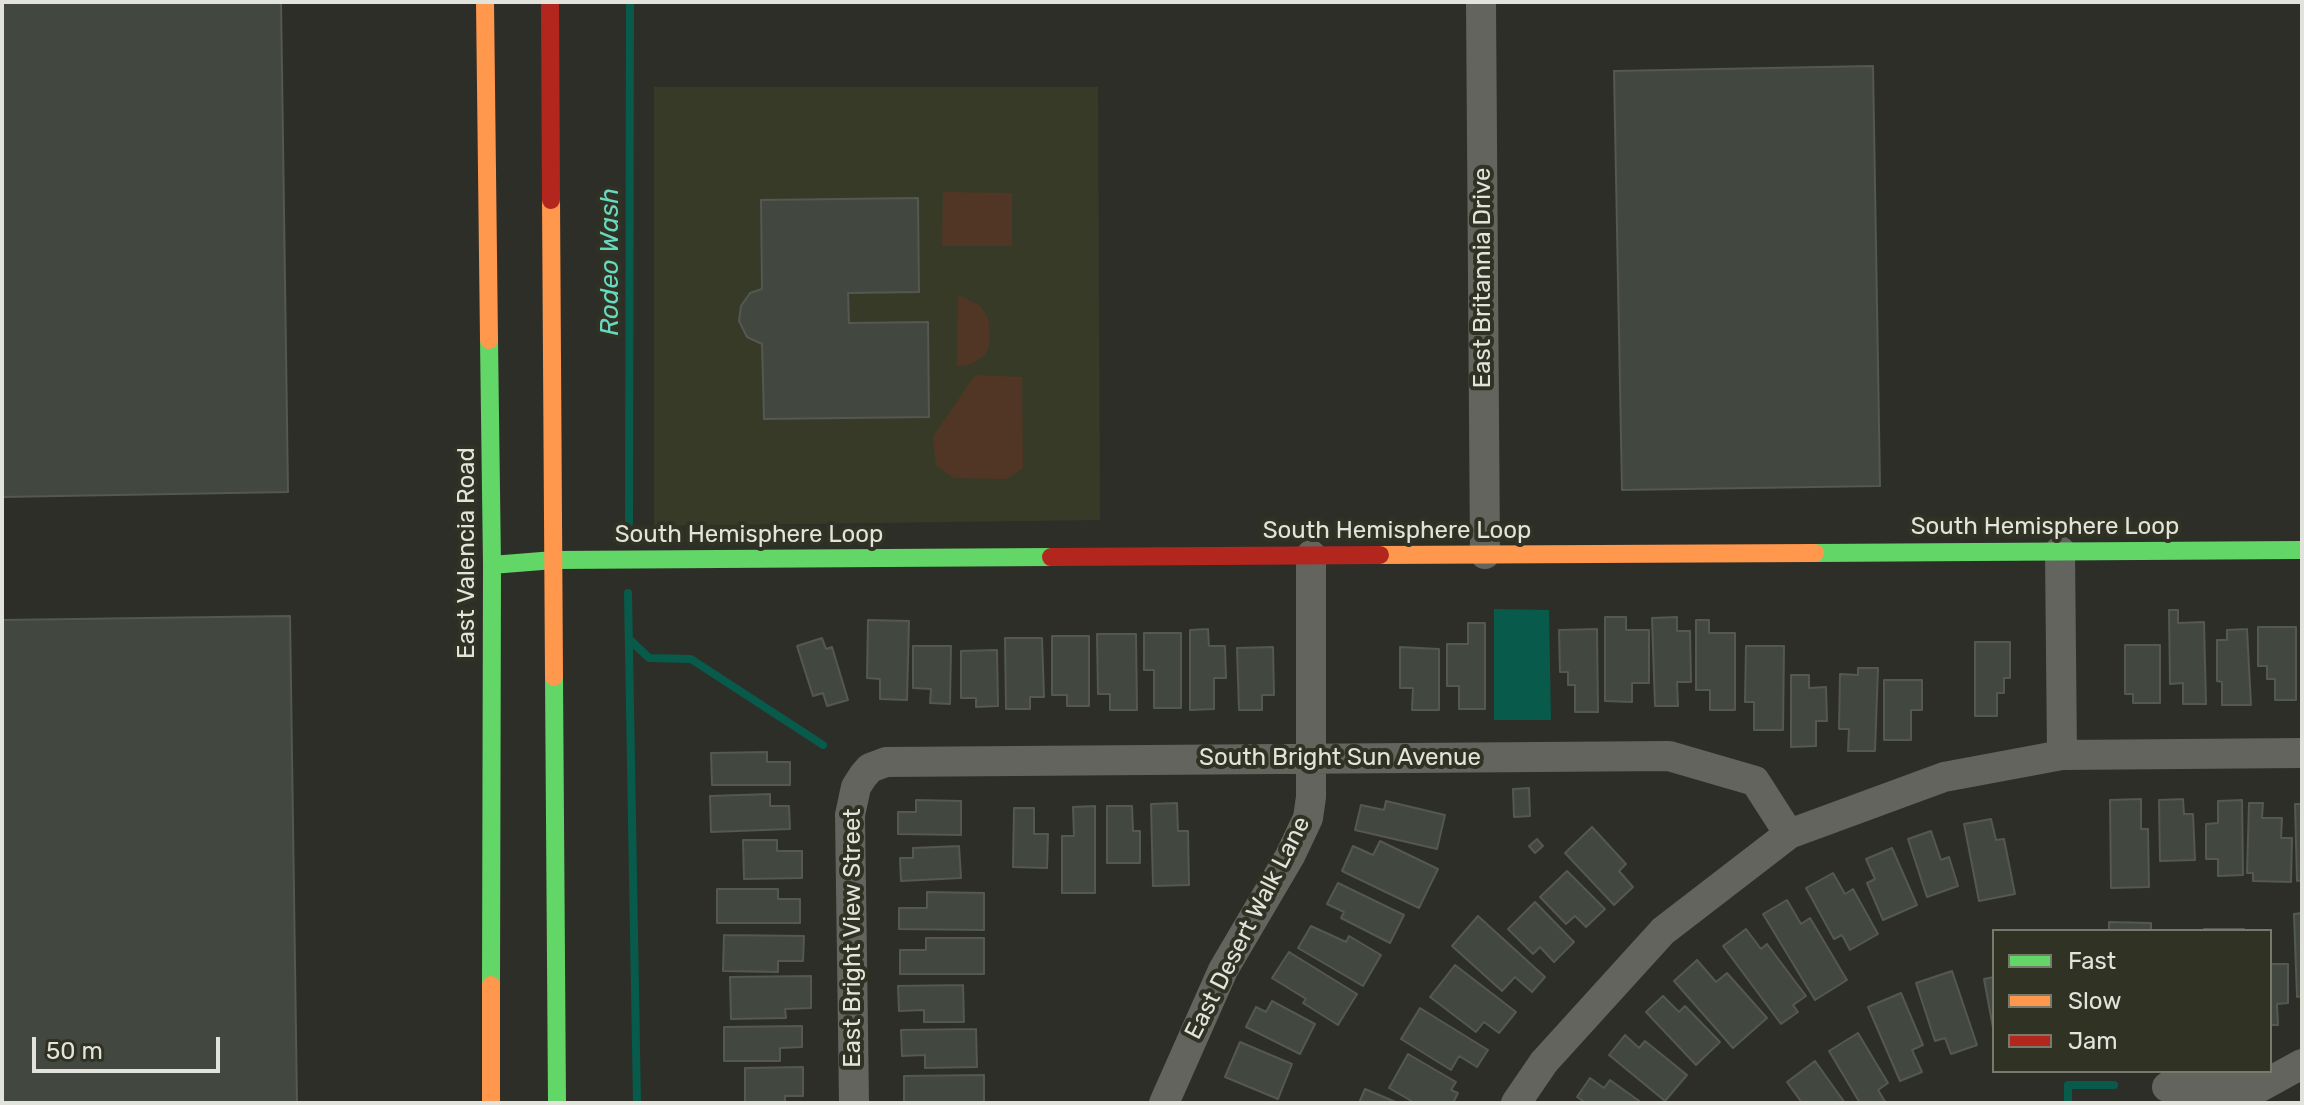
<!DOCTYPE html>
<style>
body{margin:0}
#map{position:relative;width:2304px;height:1105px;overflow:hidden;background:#2e2e28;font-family:Rubik,sans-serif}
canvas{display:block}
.frame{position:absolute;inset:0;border:4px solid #e2e3db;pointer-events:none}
.legend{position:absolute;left:1992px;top:929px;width:280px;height:144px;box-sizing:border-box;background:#303224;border:2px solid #77796d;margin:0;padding:10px 14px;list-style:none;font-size:24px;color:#e2e3db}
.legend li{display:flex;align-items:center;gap:16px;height:40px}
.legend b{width:40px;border:2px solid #77796d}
.scale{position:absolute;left:32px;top:1037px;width:188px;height:36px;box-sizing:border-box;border:4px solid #e2e3db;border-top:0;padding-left:10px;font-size:24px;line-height:28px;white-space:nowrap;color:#e2e3db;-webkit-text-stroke:6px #303224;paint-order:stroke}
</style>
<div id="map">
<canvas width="2304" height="1105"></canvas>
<div class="frame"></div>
<ul class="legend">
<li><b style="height:10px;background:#63d668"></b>Fast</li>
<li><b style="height:10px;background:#ff974d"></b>Slow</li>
<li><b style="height:10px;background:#b3261e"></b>Jam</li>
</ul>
<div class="scale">50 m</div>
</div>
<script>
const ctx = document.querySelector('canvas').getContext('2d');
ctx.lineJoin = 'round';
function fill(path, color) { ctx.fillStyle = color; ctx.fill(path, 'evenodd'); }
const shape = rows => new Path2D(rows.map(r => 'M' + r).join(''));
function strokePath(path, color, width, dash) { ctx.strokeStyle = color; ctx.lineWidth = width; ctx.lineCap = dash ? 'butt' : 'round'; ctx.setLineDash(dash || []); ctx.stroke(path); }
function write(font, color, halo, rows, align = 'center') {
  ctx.font = font + ' Rubik,sans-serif'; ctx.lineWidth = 8; ctx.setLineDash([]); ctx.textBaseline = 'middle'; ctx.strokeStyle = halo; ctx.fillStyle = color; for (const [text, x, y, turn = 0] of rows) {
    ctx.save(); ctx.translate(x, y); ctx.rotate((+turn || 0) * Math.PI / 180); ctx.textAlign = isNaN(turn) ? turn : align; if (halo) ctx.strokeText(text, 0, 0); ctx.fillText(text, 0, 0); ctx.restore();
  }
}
const built = shape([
 [654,87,1098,87,1100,520,654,526]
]);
const green = shape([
 [943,192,1012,193,1012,246,942,246],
 [958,295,979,305,988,318,990,333,989,346,985,355,971,364,957,366],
 [975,375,1022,377,1023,468,1007,479,954,478,936,465,933,437]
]);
const water = shape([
 [1494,609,1549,610,1551,720,1494,720]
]);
const stream = shape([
 [629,523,630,2],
 [628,593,637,1103],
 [629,639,649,658,691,659,823,745],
 [2068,1103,2068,1085,2114,1085]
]);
const building = shape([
 [2,2,281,2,288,492,2,497,2,2],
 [1873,66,1880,486,1622,490,1614,71,1873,66],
 [918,198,919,292,848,293,849,323,928,322,929,417,764,419,762,344,747,337,739,321,741,306,750,293,762,289,761,200,918,198],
 [2169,610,2178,610,2178,623,2204,622,2206,704,2183,704,2183,683,2170,684,2169,610],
 [290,616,297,1103,2,1103,2,620,290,616],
 [1605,617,1626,617,1626,630,1649,630,1649,683,1632,683,1632,702,1605,701,1605,617],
 [1677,617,1677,631,1690,631,1691,682,1677,682,1678,706,1655,706,1652,618,1677,617],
 [868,620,909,621,907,700,880,699,880,679,867,678,868,620],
 [1696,620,1709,620,1709,633,1735,633,1735,710,1710,710,1710,690,1696,690,1696,620],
 [1468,623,1485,623,1485,709,1459,709,1459,686,1447,686,1447,644,1468,644,1468,623],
 [2258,627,2296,627,2296,700,2275,700,2275,679,2267,679,2267,666,2258,666,2258,627],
 [1208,629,1209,646,1225,646,1226,678,1214,678,1214,709,1190,710,1190,630,1208,629],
 [1597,629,1598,712,1575,712,1575,685,1568,685,1568,672,1560,672,1559,630,1597,629],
 [2247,629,2251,705,2222,705,2222,682,2217,681,2217,640,2227,640,2227,630,2247,629],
 [1144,633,1181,633,1181,708,1154,708,1154,670,1144,670,1144,633],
 [1097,634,1136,634,1137,710,1110,710,1110,694,1098,694,1097,634],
 [1052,636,1089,636,1089,706,1067,706,1067,695,1052,695,1052,636],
 [822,638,826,649,832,647,848,700,827,706,823,693,813,696,797,646,822,638],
 [1005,638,1042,638,1044,697,1030,697,1030,709,1006,709,1005,638],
 [1975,642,2010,642,2010,678,2004,678,2004,693,1997,693,1997,716,1975,716,1975,642],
 [2125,645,2160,645,2160,703,2133,703,2133,694,2125,694,2125,645],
 [913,646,951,646,950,704,930,703,931,689,913,688,913,646],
 [1746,646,1784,646,1783,730,1754,730,1754,702,1745,702,1746,646],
 [1273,647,1274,695,1262,695,1262,710,1239,710,1237,648,1273,647],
 [1400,647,1439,649,1439,710,1412,710,1413,688,1400,688,1400,647],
 [997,650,998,706,976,707,976,698,961,698,961,651,997,650],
 [1858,668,1878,668,1875,751,1848,751,1849,729,1839,729,1840,674,1858,675,1858,668],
 [1791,675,1809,675,1809,688,1826,687,1827,721,1816,721,1816,746,1791,747,1791,675],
 [1884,680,1922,680,1922,710,1911,710,1911,740,1884,740,1884,680],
 [767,752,767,762,790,762,790,785,712,785,711,753,767,752],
 [1529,788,1530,816,1514,817,1513,789,1529,788],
 [770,794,770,806,789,806,790,829,711,832,710,796,770,794],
 [2141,799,2141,829,2148,829,2149,887,2111,888,2110,800,2141,799],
 [2183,799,2184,814,2193,814,2195,860,2160,861,2159,800,2183,799],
 [916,800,961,801,961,835,898,834,898,812,916,812,916,800],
 [2242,800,2243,875,2218,876,2218,859,2206,859,2206,824,2218,823,2218,801,2242,800],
 [1386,801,1445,815,1437,849,1355,830,1361,805,1384,810,1386,801],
 [1177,803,1178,831,1188,831,1189,885,1153,886,1151,804,1177,803],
 [2249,803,2263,803,2262,818,2282,818,2281,838,2292,838,2291,882,2253,881,2253,873,2247,873,2249,803],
 [2295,804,2302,804,2302,880,2297,881,2295,804],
 [1095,806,1095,893,1062,893,1062,836,1074,836,1073,807,1095,806],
 [1107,806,1132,806,1133,831,1140,831,1140,863,1107,863,1107,806],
 [1014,808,1034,808,1034,834,1048,834,1047,868,1013,867,1014,808],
 [1991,819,1996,840,2004,839,2015,894,1979,901,1964,824,1991,819],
 [1592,827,1626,864,1619,871,1633,887,1614,905,1565,853,1592,827],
 [1931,831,1941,860,1949,857,1958,886,1927,897,1908,839,1931,831],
 [1537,839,1543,846,1535,853,1529,846,1537,839],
 [743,840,777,840,777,851,802,851,802,878,744,879,743,840],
 [1380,841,1438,869,1419,908,1342,871,1353,846,1373,855,1380,841],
 [959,846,961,878,901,881,900,858,913,858,913,848,959,846],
 [1892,848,1917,905,1883,920,1867,883,1875,879,1866,859,1892,848],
 [1567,871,1605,909,1586,927,1575,916,1566,924,1540,897,1567,871],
 [1833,873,1845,894,1853,889,1878,934,1850,950,1842,935,1834,939,1806,888,1833,873],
 [1338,883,1404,915,1390,943,1341,918,1344,912,1327,904,1338,883],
 [717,889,778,889,778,899,800,899,800,923,717,923,717,889],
 [927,892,984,893,984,930,899,929,899,908,927,908,927,892],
 [1787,900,1801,924,1810,918,1847,980,1815,1000,1763,914,1787,900],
 [1535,902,1574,942,1554,962,1540,947,1533,954,1508,929,1535,902],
 [2302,913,2302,996,2297,997,2294,914,2302,913],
 [1478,916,1545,977,1532,992,1515,977,1502,991,1452,946,1478,916],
 [2109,922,2151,923,2151,931,2109,931,2109,922],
 [1311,926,1346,942,1349,936,1381,955,1363,986,1298,948,1311,926],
 [1746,929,1761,949,1767,944,1806,996,1793,1005,1798,1012,1781,1024,1723,946,1746,929],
 [2204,929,2244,929,2244,931,2204,931,2204,929],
 [724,935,804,936,803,961,778,961,778,972,723,971,724,935],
 [926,938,984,938,984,974,900,974,900,950,926,950,926,938],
 [1289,952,1357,994,1338,1025,1303,1003,1306,999,1272,978,1289,952],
 [1697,960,1716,982,1727,973,1767,1018,1733,1048,1674,981,1697,960],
 [2270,964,2288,964,2288,1003,2277,1004,2278,1025,2270,1025,2270,964],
 [1455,965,1516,1012,1499,1033,1484,1022,1476,1032,1430,997,1455,965],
 [1952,971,1977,1045,1951,1054,1945,1038,1935,1041,1916,983,1952,971],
 [811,976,811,1008,785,1009,786,1018,731,1019,730,977,811,976],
 [1994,977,1994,1033,1984,979,1994,977],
 [963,985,964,1022,924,1022,924,1010,899,1011,898,986,963,985],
 [1901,993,1923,1045,1912,1050,1922,1072,1900,1081,1868,1007,1901,993],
 [1663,996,1679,1012,1685,1006,1720,1042,1696,1065,1646,1012,1663,996],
 [1272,1001,1315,1024,1300,1054,1246,1027,1256,1007,1266,1012,1272,1001],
 [1420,1008,1488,1050,1477,1067,1459,1056,1451,1070,1401,1039,1420,1008],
 [802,1026,802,1047,780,1048,780,1061,724,1061,724,1027,802,1026],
 [976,1029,977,1067,925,1068,925,1055,902,1056,901,1030,976,1029],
 [1858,1033,1888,1083,1878,1090,1886,1103,1860,1103,1829,1051,1858,1033],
 [1625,1035,1639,1048,1645,1041,1687,1075,1665,1101,1609,1055,1625,1035],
 [1240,1042,1292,1064,1278,1099,1225,1077,1240,1042],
 [1408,1054,1456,1082,1451,1090,1458,1093,1453,1103,1415,1103,1389,1088,1408,1054],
 [1815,1061,1845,1103,1802,1103,1787,1082,1815,1061],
 [803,1067,803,1096,785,1096,785,1103,745,1103,745,1068,803,1067],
 [984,1075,984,1103,904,1103,904,1076,984,1075],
 [1590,1078,1604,1088,1610,1080,1642,1103,1586,1103,1577,1097,1590,1078],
 [1365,1089,1398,1103,1359,1103,1365,1089]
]);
const street = shape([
 [1481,2,1485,554],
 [2060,551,2062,755],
 [2167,1087,2260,1087,2302,1064],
 [854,1103,850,815,856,787,863,776,870,768,886,762,1669,756,1755,781,1789,834],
 [1164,1103,1223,970,1290,856,1308,818,1311,797,1311,555],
 [1516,1103,1544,1062,1663,931,1789,834,1944,777,2062,755,2302,753]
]);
const fast = shape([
 [489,340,492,565,491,985],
 [1815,553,2302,550],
 [492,565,554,560,1051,557],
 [554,677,557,1103]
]);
const slow = shape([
 [485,2,489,340],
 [551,200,554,677],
 [1380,555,1815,553],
 [491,1103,491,985]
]);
const jam = shape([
 [550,2,551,200],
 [1051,557,1380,555]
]);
const streetNames = [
 ["East Britannia Drive",1483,278,-90],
 ["South Hemisphere Loop",2045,527],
 ["South Hemisphere Loop",1397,531],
 ["South Hemisphere Loop",749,535],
 ["East Valencia Road",467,553,-90],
 ["South Bright Sun Avenue",1340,758],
 ["East Desert Walk Lane",1248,928,-63],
 ["East Bright View Street",853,938,-90]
];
const waterNames = [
 ["Rodeo Wash",610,262,-90]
];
fill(built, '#383a28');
fill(green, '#513625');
fill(water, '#085a4b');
strokePath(stream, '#085a4b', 8);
fill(building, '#42483f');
strokePath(building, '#545752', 2);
strokePath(street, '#64645f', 30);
strokePath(fast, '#63d668', 18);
strokePath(slow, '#ff974d', 18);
strokePath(jam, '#b3261e', 18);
write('24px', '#e2e3db', '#303224', streetNames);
write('italic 26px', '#69d8c0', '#303224', waterNames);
</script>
